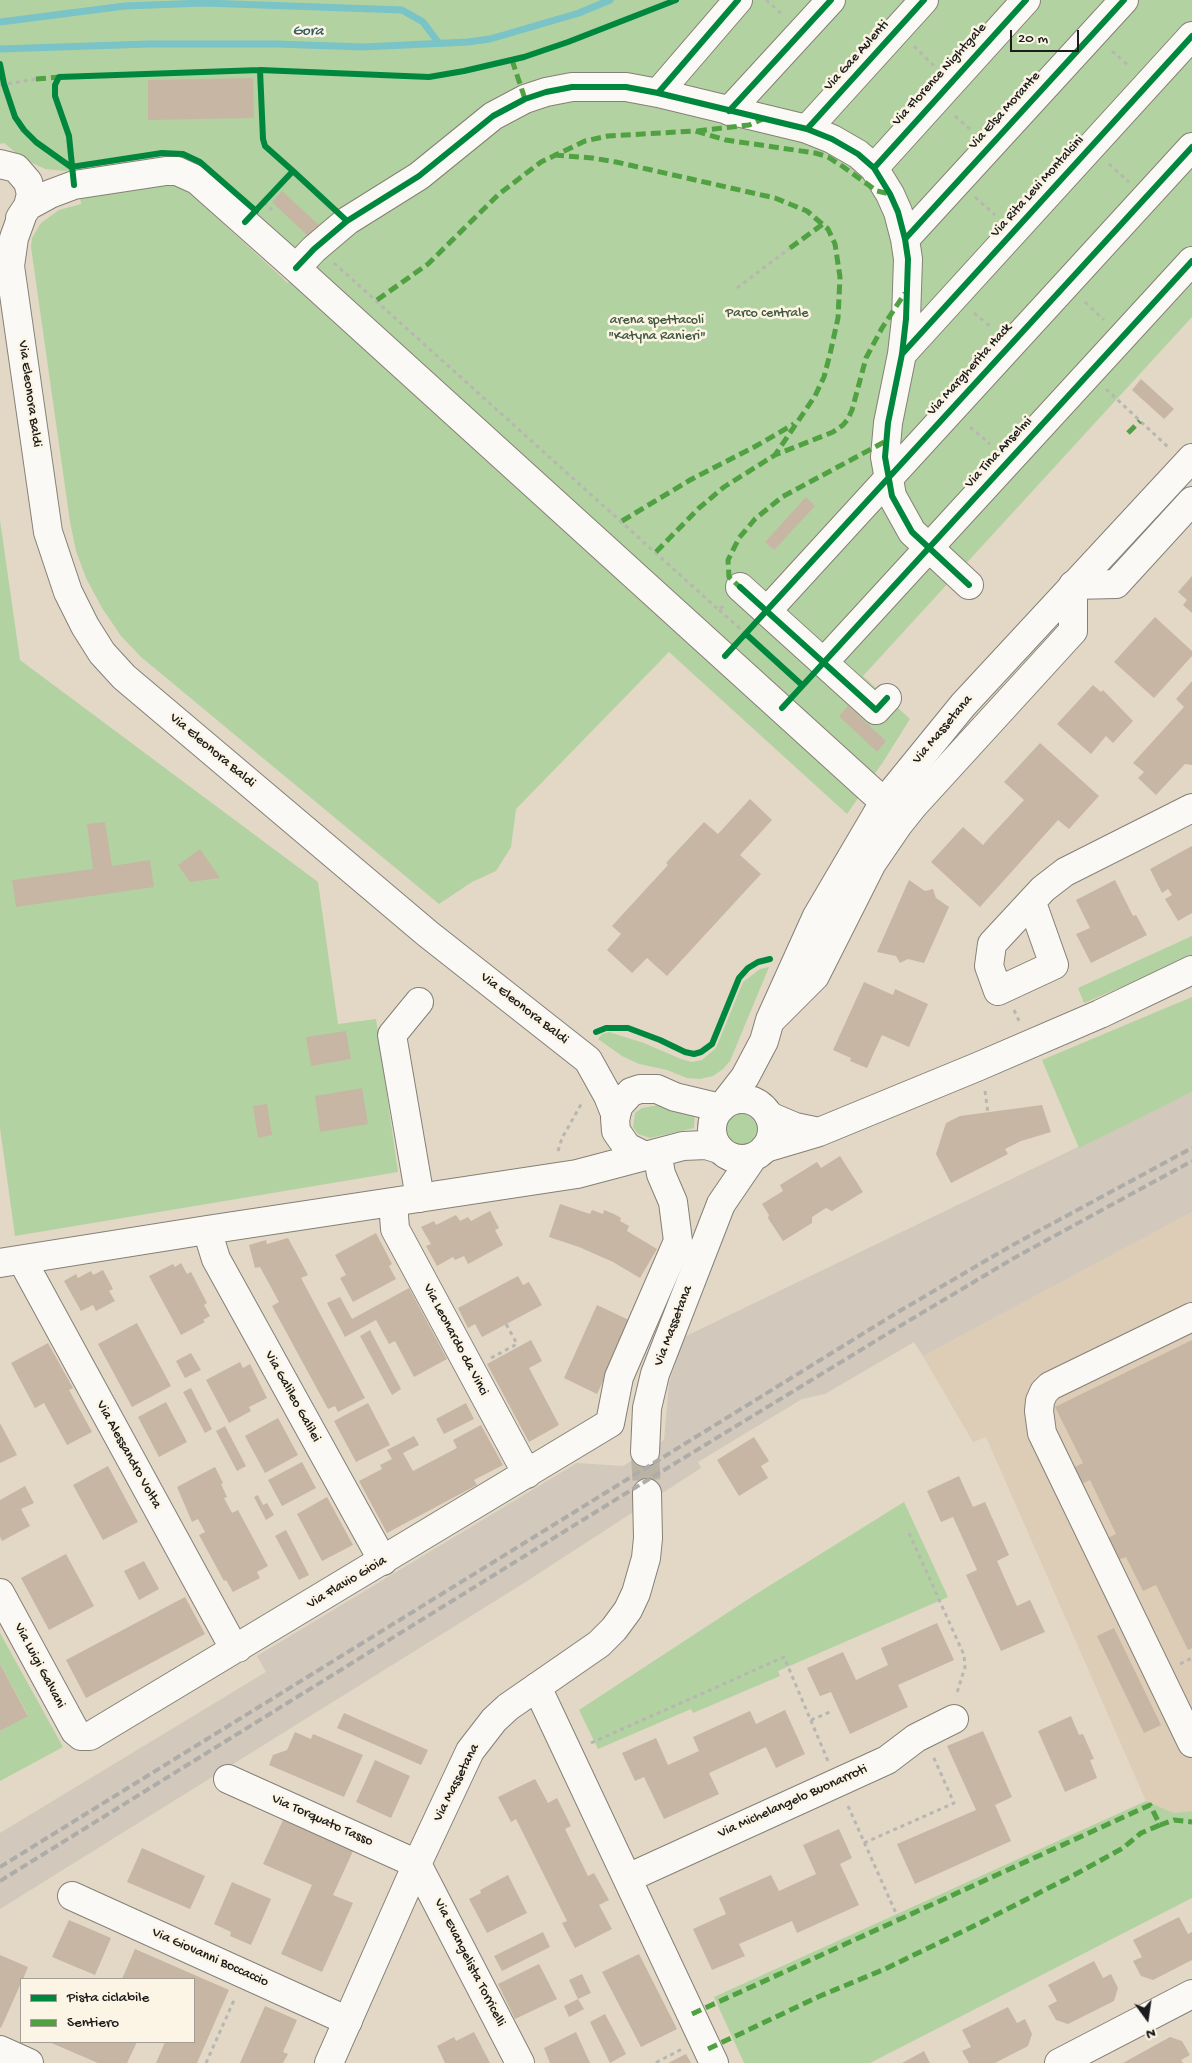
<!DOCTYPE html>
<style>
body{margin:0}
#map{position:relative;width:1192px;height:2063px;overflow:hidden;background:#e2d8c5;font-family:"Gochi Hand",sans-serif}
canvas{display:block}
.legend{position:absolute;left:20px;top:1978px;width:175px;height:65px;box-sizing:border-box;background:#fcf5e5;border:1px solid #a29e95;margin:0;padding:6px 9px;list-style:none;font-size:15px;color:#1c1c1c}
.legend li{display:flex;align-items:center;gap:10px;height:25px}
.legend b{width:25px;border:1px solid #a29e95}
.north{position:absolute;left:1122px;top:1993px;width:50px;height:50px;-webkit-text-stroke:4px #fcf5e5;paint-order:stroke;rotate:166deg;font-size:14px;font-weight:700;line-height:20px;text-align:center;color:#1c1c1c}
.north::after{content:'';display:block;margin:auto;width:18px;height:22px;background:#1c1c1c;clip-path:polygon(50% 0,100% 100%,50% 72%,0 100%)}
.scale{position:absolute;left:1010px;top:30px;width:69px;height:22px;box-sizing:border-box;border:2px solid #1c1c1c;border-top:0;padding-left:6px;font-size:15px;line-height:18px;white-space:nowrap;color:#1c1c1c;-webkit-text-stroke:4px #fcf5e5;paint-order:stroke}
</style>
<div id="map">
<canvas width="1192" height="2063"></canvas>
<ul class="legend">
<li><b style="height:6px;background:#00873e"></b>Pista ciclabile</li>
<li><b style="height:6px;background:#4fa141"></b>Sentiero</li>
</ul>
<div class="north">N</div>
<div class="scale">20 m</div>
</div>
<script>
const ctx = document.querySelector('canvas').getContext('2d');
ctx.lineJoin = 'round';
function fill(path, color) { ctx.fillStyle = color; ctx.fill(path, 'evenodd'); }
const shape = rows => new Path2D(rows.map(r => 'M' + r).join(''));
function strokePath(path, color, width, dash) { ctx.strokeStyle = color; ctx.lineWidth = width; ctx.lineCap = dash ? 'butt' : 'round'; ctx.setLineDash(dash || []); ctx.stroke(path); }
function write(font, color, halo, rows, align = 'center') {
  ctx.font = font + ' "Gochi Hand",sans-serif'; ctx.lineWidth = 5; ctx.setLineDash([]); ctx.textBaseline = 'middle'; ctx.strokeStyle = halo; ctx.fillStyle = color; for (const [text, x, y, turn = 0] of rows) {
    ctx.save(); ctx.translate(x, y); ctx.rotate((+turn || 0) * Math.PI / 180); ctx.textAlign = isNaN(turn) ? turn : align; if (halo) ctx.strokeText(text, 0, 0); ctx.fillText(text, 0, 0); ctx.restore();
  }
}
const built = shape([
 [1192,1212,1192,1811,1174,1813,1146,1801,986,1437,973,1442,923,1356]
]);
const industrial = shape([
 [1192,1092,1192,1212,923,1356,914,1342,825,1394,802,1399,698,1462,701,1468,524,1583,0,1909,0,1833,266,1672,257,1656,577,1463,623,1466,664,1440,669,1383,684,1337]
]);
const green = shape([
 [0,0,1192,0,1192,317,863,676,910,719,883,762,847,814,669,652,516,809,511,847,496,871,472,882,439,904,141,657,121,636,102,608,86,578,76,551,70,522,31,247,32,238,41,223,59,210,81,204,80,198,170,184,181,187,190,193,288,283,309,263,197,164,184,158,161,156,65,171,45,169,22,158,4,143,0,144],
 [0,520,20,660,318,882,338,1024,376,1019,398,1172,15,1236,0,1128],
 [1192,936,1192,957,1084,1003,1078,988],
 [769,967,730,1061,723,1069,713,1076,700,1079,687,1078,667,1070,639,1064,622,1056,598,1039,602,1034,609,1032,644,1043,681,1059,692,1062,702,1060,716,1048,743,982,760,969],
 [1192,997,1192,1092,1079,1148,1042,1060],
 [659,1105,695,1111,694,1128,650,1138,638,1134,633,1127,635,1113,642,1108],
 '724 1129a18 18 0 1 1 36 0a18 18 0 1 1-36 0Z',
 [904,1502,948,1597,778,1671,780,1676,693,1713,691,1709,598,1749,579,1710,753,1596],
 [0,1633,63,1747,0,1781,0,1731,28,1715,0,1664],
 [1146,1801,1174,1813,1192,1811,1192,1898,870,2063,744,2063,714,1997]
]);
const stream = shape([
 [0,22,125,6,204,3,402,10,423,22,438,42],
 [0,49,149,44,277,44,363,47,468,42,490,39,579,13,610,0]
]);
const building = shape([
 [253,78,254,118,148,120,148,80],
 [282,191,320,226,309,237,272,202],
 [1141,379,1174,409,1164,419,1132,390],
 [806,497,815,506,774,550,765,542],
 [1192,576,1192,613,1183,605,1187,600,1178,592],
 [1155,617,1192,651,1192,656,1154,698,1114,662],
 [1192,681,1192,765,1185,764,1156,795,1138,778,1144,772,1133,763,1184,707,1176,699],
 [1093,685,1101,692,1103,690,1133,721,1113,743,1106,736,1091,754,1057,724],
 [848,706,886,741,877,752,839,716],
 [1040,743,1099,796,1069,829,1058,820,980,907,931,862,963,827,983,845,988,839,1024,800,1004,782],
 [750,799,772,820,740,855,761,874,667,976,647,958,632,973,607,950,621,934,612,926,668,865,666,863,704,822,718,834],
 [105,822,112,866,150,860,154,887,16,907,12,880,93,869,87,824],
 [1192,846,1192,913,1178,921,1165,899,1172,895,1168,889,1162,893,1150,869],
 [200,849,220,878,190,882,178,865],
 [909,880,925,891,933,889,936,898,949,907,924,963,908,959,900,963,896,956,877,952],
 [1115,880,1133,916,1136,915,1147,935,1091,963,1076,934,1090,928,1076,900],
 [864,982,893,995,895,989,928,1004,909,1047,882,1035,867,1068,850,1061,851,1058,833,1050],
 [346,1031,351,1059,311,1066,306,1037],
 [362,1088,368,1124,320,1132,315,1096],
 [267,1104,272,1135,258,1138,253,1106],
 [1042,1105,1051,1132,1021,1141,1005,1149,1008,1154,951,1183,936,1154,946,1123,960,1116],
 [840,1156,863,1192,832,1211,826,1208,812,1217,812,1223,783,1241,768,1218,769,1215,762,1204,783,1191,780,1185,817,1162,821,1168],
 [560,1204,590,1214,592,1210,603,1214,604,1210,614,1214,621,1218,620,1221,629,1226,627,1231,657,1249,640,1278,613,1262,579,1247,549,1237],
 [490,1211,499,1228,495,1230,503,1245,468,1264,464,1256,455,1260,453,1257,437,1266,426,1246,431,1244,421,1227,434,1221,436,1225,456,1215,460,1221,468,1217,471,1221],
 [376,1233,392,1264,389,1266,396,1279,353,1302,340,1278,346,1275,335,1255],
 [288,1238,308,1275,301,1278,365,1398,338,1412,335,1406,328,1409,272,1306,279,1302,260,1267,255,1268,249,1245,266,1240,267,1244],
 [181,1263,187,1274,191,1272,207,1303,204,1305,210,1316,203,1320,205,1322,181,1335,149,1276,173,1264,175,1267],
 [103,1270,113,1289,109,1291,115,1301,96,1311,93,1305,81,1311,64,1281,76,1274,78,1278,91,1271,93,1275],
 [518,1276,523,1285,529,1282,542,1305,482,1337,475,1324,468,1328,458,1308],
 [409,1288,447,1359,414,1377,395,1341,389,1344,376,1320,345,1337,327,1303,340,1297,352,1319],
 [597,1305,631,1321,597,1394,564,1378],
 [137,1323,171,1386,132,1407,98,1344],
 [370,1330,401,1389,392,1395,360,1336],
 [531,1340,542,1361,529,1368,559,1425,529,1442,487,1364],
 [1192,1340,1192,1648,1188,1650,1156,1585,1143,1591,1126,1557,1118,1560,1108,1538,1116,1534,1090,1480,1081,1484,1073,1468,1083,1463,1055,1407],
 [48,1343,73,1388,69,1390,92,1432,67,1445,44,1403,35,1408,11,1363],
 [191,1353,201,1370,185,1378,176,1361],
 [240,1362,243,1368,250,1364,267,1398,249,1407,251,1411,229,1423,206,1380],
 [191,1388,212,1429,205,1433,183,1392],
 [166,1402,187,1442,159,1457,138,1417],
 [368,1403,390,1445,356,1462,334,1421],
 [466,1403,474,1419,444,1434,436,1419],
 [278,1418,298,1455,265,1473,245,1436],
 [0,1423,17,1455,0,1463],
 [481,1425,503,1465,474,1480,477,1485,387,1533,359,1481,382,1469,380,1465,392,1459,387,1450,414,1436,419,1445,403,1453,413,1471,457,1448,453,1440],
 [225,1426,246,1466,237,1471,216,1431],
 [754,1437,769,1461,761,1466,768,1478,739,1496,717,1460],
 [302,1462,316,1488,282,1506,268,1480],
 [108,1466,138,1522,103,1540,73,1485],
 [215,1467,223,1483,221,1484,227,1497,224,1498,232,1513,238,1510,268,1566,257,1572,260,1578,233,1592,226,1580,224,1581,199,1535,205,1532,198,1519,192,1522,177,1487],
 [959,1476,973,1507,985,1502,1009,1555,997,1561,1017,1606,1030,1600,1045,1632,1001,1651,966,1575,977,1570,953,1517,941,1522,927,1491],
 [25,1486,34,1503,21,1509,30,1526,2,1541,0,1537,0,1500],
 [258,1495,263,1505,267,1503,274,1515,266,1520,254,1497],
 [327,1497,353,1545,322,1561,297,1514],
 [286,1530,309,1575,299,1580,275,1536],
 [66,1554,94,1606,49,1630,21,1578],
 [144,1561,159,1589,139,1600,124,1571],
 [185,1597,205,1634,86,1698,66,1660],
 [937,1623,954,1660,898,1685,908,1707,850,1734,831,1692,820,1696,807,1668,843,1652,856,1680,888,1665,881,1648],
 [1114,1628,1161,1725,1144,1733,1097,1636],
 [0,1664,28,1716,0,1731],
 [785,1710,805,1754,776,1768,766,1747,709,1773,719,1794,664,1819,644,1777,635,1781,622,1753,656,1738,668,1765,699,1751,693,1737,750,1711,756,1724],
 [344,1713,428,1750,421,1765,337,1728],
 [1071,1716,1079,1735,1083,1734,1094,1759,1090,1760,1097,1778,1065,1792,1038,1731],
 [983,1731,1012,1797,995,1805,1011,1841,915,1884,897,1844,976,1810,947,1746],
 [295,1732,311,1739,313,1734,363,1755,344,1797,269,1765,273,1755,287,1750],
 [375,1760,410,1776,391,1818,356,1802],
 [535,1779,548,1803,557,1798,571,1826,565,1829,588,1876,594,1873,609,1900,599,1905,612,1929,575,1948,562,1923,567,1921,516,1819,511,1822,498,1797],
 [283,1820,353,1851,333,1895,353,1903,322,1972,281,1954,312,1885,263,1864],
 [839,1829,852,1858,840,1864,859,1905,797,1933,792,1921,739,1944,745,1956,712,1970,693,1929,726,1914,719,1898,771,1875,779,1891,816,1874,803,1845],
 [142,1848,205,1876,190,1909,127,1882],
 [508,1875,527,1913,487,1933,469,1899,481,1893,480,1890],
 [232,1882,271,1899,251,1945,230,1936,231,1932,214,1924],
 [1179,1917,1188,1934,1192,1932,1192,1960,1153,1980,1141,1976,1133,1961,1142,1957,1133,1940],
 [69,1920,111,1938,95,1975,52,1957],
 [543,1932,550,1947,502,1971,494,1956],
 [135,1949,229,1990,197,2063,156,2063,165,2042,194,2042,194,1979,122,1979],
 [639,1954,677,2029,641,2047,602,1972],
 [0,1955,28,1967,23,1979,21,1979,21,1983,1,2028,0,2027],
 [1094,1961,1103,1978,1111,1974,1118,1988,1114,2001,1068,2024,1056,2020,1048,2006,1057,2001,1048,1985],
 [539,1964,557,1999,515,2019,498,1984],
 [582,1974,591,1993,578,1999,569,1980],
 [578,1999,584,2009,569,2017,564,2006],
 [265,2006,297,2020,283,2052,288,2054,283,2063,240,2063],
 [1008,2007,1017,2023,1025,2019,1032,2034,1028,2046,995,2063,969,2063,962,2051,971,2047,962,2030],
 [605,2014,626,2054,610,2063,590,2022],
 [474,2032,490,2063,445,2063,437,2046,454,2037,456,2041],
 [576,2032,590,2063,550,2063,544,2048],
 [1170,2037,1182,2041,1190,2055,1181,2060,1183,2063,1123,2063],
 [49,2042,137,2042,127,2063,98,2063],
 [924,2051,930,2063,902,2063],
 [686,2054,691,2063,668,2063]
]);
const majorTunnel = shape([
 [645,1452,647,1493]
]);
const path = shape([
 [766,0,784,16],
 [914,46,934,66],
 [1112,51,1130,67],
 [0,85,36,79],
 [955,116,971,130],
 [1109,164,1129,182],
 [975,197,995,215],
 [264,202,272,210],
 [334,263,719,610,723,606],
 [737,288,790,248],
 [1085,302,1104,320],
 [974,313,992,328],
 [1106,389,1169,448],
 [970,427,990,444],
 [719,610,746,634],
 [1014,1010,1020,1023],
 [985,1091,988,1113],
 [558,1151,562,1138,583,1101],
 [491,1358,517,1344,506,1324],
 [909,1533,964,1655,965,1667,956,1696],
 [1180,1664,1192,1658],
 [811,1720,830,1712],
 [591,1743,784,1657,828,1761],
 [848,1806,899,1920],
 [864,1843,954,1803,933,1756],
 [206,2063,235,1998],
 [657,2063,657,2062,682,2049]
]);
const minor = shape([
 [658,93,738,0],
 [729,111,831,0],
 [807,129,924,0],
 [0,164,16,168,28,182,31,194,28,206,20,218],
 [874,168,1026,0],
 [28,206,50,194,74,185,166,171,177,171,197,180,296,268,884,802],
 [22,216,14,238,10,266,48,532,68,592,85,626,102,653,124,677,428,934,588,1060,608,1096,616,1116],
 [905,239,1124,0],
 [296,268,314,249,347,221,419,176,493,116,525,99,546,92,572,87,626,87,658,93,807,129,832,139,858,154,874,168,890,194,898,212,905,239,908,259,906,319,902,354,888,423,885,457,892,496,912,532,969,585],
 [902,354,1192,36],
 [740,587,876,710,887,698],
 [767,611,1192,147],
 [823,663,1192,261],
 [1032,903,1054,965,998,991,989,966,992,944,1043,889,1065,872,1192,808],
 [419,1002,392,1035,420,1198],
 [772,1019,815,976,872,863,898,825,914,805,1073,631,1073,585,1116,584,1192,501],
 [769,1116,795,1127,819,1132],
 [765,1148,819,1132,977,1067,1100,1014,1192,970],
 [643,1155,627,1147,616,1131,615,1118,619,1105,631,1092,640,1089,657,1089,675,1097,721,1108],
 [393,1202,395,1229,527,1474],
 [207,1230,216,1259,383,1561],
 [22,1260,229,1639,238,1648],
 [0,1263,207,1230,577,1174,683,1146,706,1145,719,1149],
 [1192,1317,1050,1386,1044,1392,1040,1401,1039,1411,1042,1433,1192,1743],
 [0,1593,75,1731,81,1736,90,1736,610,1423,619,1377,678,1241,673,1202,661,1174,659,1163,660,1153],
 [537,1687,714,2063],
 [228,1779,417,1864,520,2063],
 [628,1878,887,1760,916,1738,954,1719],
 [72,1896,348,2021],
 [0,2050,29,2063],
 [1059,2063,1192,1994]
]);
const major = shape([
 '712 1129a30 30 0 1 1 60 0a30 30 0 1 1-60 0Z',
 [724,1104,745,1077,764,1041,770,1020,817,916,884,802,963,705,1192,458],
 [645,1452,647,1408,655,1374,721,1204,753,1157],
 [329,2063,417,1864,470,1751,494,1720,508,1707,599,1644,614,1629,628,1610,636,1593,646,1558,648,1538,647,1493]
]);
const rail = shape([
 [0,1867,898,1312,1009,1247,1192,1148],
 [0,1881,628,1492,905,1323,1014,1258,1192,1161]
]);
const quiet = shape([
 [512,60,525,99],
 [36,79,61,77],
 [697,131,749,125,763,119],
 [554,155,592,158,616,162,775,198,807,211,828,229,835,244,840,277,838,318,830,354,824,377,815,396,775,455],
 [790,248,823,224],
 [377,300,428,264,499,194,541,162,585,141,608,136,695,131,726,140,815,153,828,157,842,166,877,191,890,194],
 [1128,433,1140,421],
 [622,521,690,480,756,446,794,424],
 [656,552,699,508,724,487,775,455,833,432,843,425,848,419,852,410,866,358,882,328,905,293],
 [742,589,729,577,728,560,739,538,755,519,782,497,886,441],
 [692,2014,1150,1805,1160,1825,1174,1820,1192,1822],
 [708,2049,820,1996,885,1969,982,1922,1074,1875,1123,1848,1141,1833,1160,1825]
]);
const cycleway = shape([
 [0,64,4,84,15,117,24,130,36,142,71,167],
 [260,70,263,139,265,146,293,171],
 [658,93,738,0],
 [729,111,831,0],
 [807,129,924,0],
 [71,167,162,153,183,154,200,162,256,211],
 [874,168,1026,0],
 [74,185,69,136,55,96,55,85,59,77,260,70,429,77,464,71,524,57,568,42,676,0],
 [245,222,293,171,347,221],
 [905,239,1124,0],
 [296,268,314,249,347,221,419,176,493,116,525,99,546,92,572,87,626,87,658,93,807,129,832,139,858,154,874,168,890,194,898,212,905,239,908,259,906,319,902,354,888,423,885,457,892,496,912,532,969,585],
 [902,354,1192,36],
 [740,587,876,710,887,698],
 [746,634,802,685],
 [725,656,1192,147],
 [782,708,1192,261],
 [596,1032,606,1028,628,1028,660,1040,685,1052,694,1054,701,1052,712,1044,739,978,748,968,758,962,770,959]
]);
const streetNames = [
 ["Via Gae Aulenti",857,56,-48],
 ["Via Florence Nightgale",940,75,-48],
 ["Via Elsa Morante",1005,111,-48],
 ["Via Rita Levi Montalcini",1038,187,-48],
 ["Via Margherita Hack",970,370,-48],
 ["Via Eleonora Baldi",29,394,82],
 ["Via Tina Anselmi",999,453,-47],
 ["Via Massetana",943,730,-50],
 ["Via Eleonora Baldi",212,751,40],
 ["Via Eleonora Baldi",524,1009,38],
 ["Via Massetana",674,1326,-69],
 ["Via Leonardo da Vinci",455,1340,62],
 ["Via Galileo Galilei",292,1397,61],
 ["Via Alessandro Volta",128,1455,61],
 ["Via Flavio Gioia",347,1583,-31],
 ["Via Luigi Galvani",39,1666,62],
 ["Via Massetana",457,1783,-63],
 ["Via Michelangelo Buonarroti",793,1802,-24],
 ["Via Torquato Tasso",322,1821,24],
 ["Via Giovanni Boccaccio",210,1958,24],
 ["Via Evangelista Torricelli",469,1963,63]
];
const parkNames = [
 ["Parco centrale",767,314],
 ["arena spettacoli",657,321],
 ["\"Katyna Ranieri\"",657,337]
];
const waterNames = [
 ["Gora",308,32,1]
];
fill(built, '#ddccb6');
fill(industrial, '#d2c8bb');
fill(green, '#b3d2a1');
strokePath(stream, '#7ac3c6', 7);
fill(building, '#c7b6a4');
strokePath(majorTunnel, '#bab2a3', 28, [28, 14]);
strokePath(minor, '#858077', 30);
strokePath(major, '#858077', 30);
strokePath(path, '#b8b6b2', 3, [4, 4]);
strokePath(minor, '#fbf9f6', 28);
strokePath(major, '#fbf9f6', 28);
strokePath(rail, '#adaca9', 4, [8, 4]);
strokePath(quiet, '#4fa141', 5, [10, 5]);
strokePath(cycleway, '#00873e', 6);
write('14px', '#1c1c1c', '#fcf5e5', streetNames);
write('14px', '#445a40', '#fcf5e5', parkNames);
write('italic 15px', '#305b60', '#fcf5e5', waterNames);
</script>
